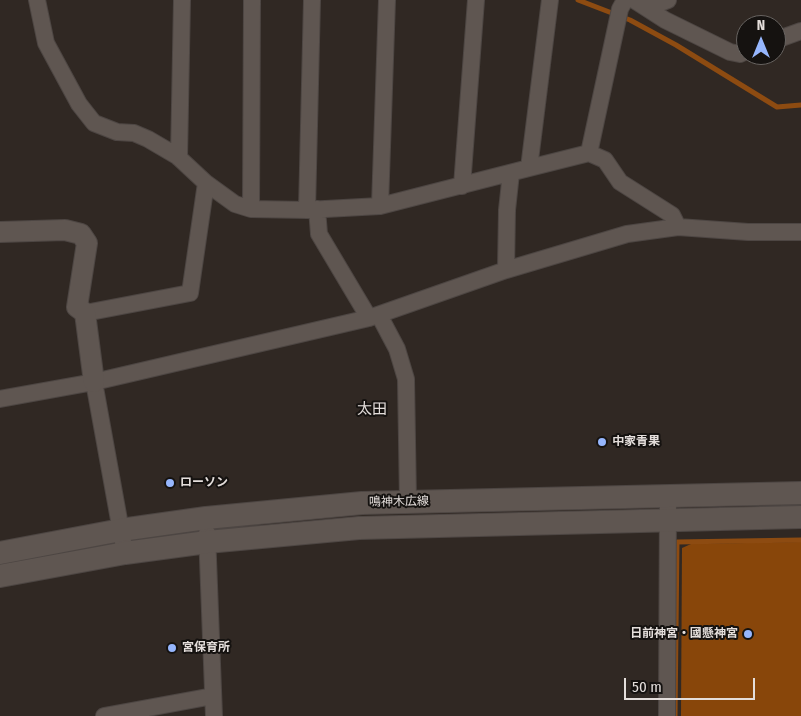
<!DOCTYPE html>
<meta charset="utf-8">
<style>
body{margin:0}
#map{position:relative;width:801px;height:716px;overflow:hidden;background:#302823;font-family:"Fira Sans Condensed",sans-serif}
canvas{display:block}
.north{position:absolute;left:736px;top:15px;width:50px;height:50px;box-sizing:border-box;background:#151210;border:1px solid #686461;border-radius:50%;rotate:0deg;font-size:14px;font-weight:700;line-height:20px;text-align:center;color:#e4dedb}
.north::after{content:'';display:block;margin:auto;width:18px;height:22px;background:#96b6fd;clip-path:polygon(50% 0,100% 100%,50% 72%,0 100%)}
.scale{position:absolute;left:624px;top:678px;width:131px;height:22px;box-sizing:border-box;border:2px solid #e4dedb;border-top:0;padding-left:6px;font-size:15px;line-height:18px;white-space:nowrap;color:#e4dedb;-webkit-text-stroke:4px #151210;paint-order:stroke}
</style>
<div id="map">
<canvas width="801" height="716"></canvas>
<div class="north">N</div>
<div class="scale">50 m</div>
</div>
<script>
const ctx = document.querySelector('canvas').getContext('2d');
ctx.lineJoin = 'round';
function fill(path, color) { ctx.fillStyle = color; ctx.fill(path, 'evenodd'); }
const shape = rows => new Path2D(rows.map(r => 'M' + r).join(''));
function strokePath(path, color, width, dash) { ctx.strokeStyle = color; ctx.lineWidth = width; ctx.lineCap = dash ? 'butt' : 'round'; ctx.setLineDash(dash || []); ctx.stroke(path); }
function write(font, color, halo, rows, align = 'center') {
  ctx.font = font + ' "Fira Sans Condensed","Noto Sans JP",sans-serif'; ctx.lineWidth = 4; ctx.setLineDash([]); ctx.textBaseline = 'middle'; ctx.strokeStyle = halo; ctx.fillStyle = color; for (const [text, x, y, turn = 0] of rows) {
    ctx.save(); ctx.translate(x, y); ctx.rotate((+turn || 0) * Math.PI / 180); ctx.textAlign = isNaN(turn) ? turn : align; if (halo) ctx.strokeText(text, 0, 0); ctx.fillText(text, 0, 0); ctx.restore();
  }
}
const forest = shape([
 [801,542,801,716,681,716,682,548,691,544]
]);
const stream = shape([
 [578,0,630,20,676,45,777,107,801,105],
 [675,716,677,542,801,540]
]);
const minor = shape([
 [37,0,46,43,79,104,94,123,117,132,134,133,148,139,177,156,206,183,235,204,251,209,307,210,380,206,529,168,550,0],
 [634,0,665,20,730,52,740,54,746,51],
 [647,8,668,0],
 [776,40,801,31],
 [589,153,620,9,625,0],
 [179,158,182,0],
 [529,168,589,153,605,160,620,182,672,215,678,227],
 [462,186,476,0],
 [380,206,387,0],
 [251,209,252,0],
 [317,209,319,234,369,318],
 [307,210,312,0],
 [506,270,507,210,511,173],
 [85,313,190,293,206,183],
 [379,315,397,349,406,379,408,502],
 [94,382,125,553],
 [0,399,94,382,369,318,506,270,627,234,678,227,748,232,801,232],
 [207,533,214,716],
 [104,716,213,696],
 [667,716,668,497]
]);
const tertiary = shape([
 [0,232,65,230,81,234,87,243,77,307,85,313,94,382]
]);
const secondary = shape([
 [0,553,121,530,206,518,362,503,801,493],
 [0,576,125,553,207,542,359,528,801,517]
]);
const markers = [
 [602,442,5,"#96b6fd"],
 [170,483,5,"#96b6fd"],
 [748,634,5,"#96b6fd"],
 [172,648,5,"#96b6fd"]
];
const poiNames = [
 ["中家青果",612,442],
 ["ローソン",180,483],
 ["日前神宮・國懸神宮",738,634,"right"],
 ["宮保育所",182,648]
];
const streetNames = [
 ["鳴神木広線",399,502,-1]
];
const quarterNames = [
 ["太田",372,410]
];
fill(forest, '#88460a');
strokePath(stream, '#8d4b11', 5);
strokePath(minor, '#4d4643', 18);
strokePath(tertiary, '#4d4643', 22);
strokePath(secondary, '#4d4643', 24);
strokePath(minor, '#5f5651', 16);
strokePath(tertiary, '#5f5651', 20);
strokePath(secondary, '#5f5651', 22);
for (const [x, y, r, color] of markers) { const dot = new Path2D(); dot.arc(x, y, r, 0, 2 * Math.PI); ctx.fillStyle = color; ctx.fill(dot); strokePath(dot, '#151210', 2); }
write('bold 12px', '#e4dedb', '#151210', poiNames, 'left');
write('12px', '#e4dedb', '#151210', streetNames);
write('15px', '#e4dedb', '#151210', quarterNames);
</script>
